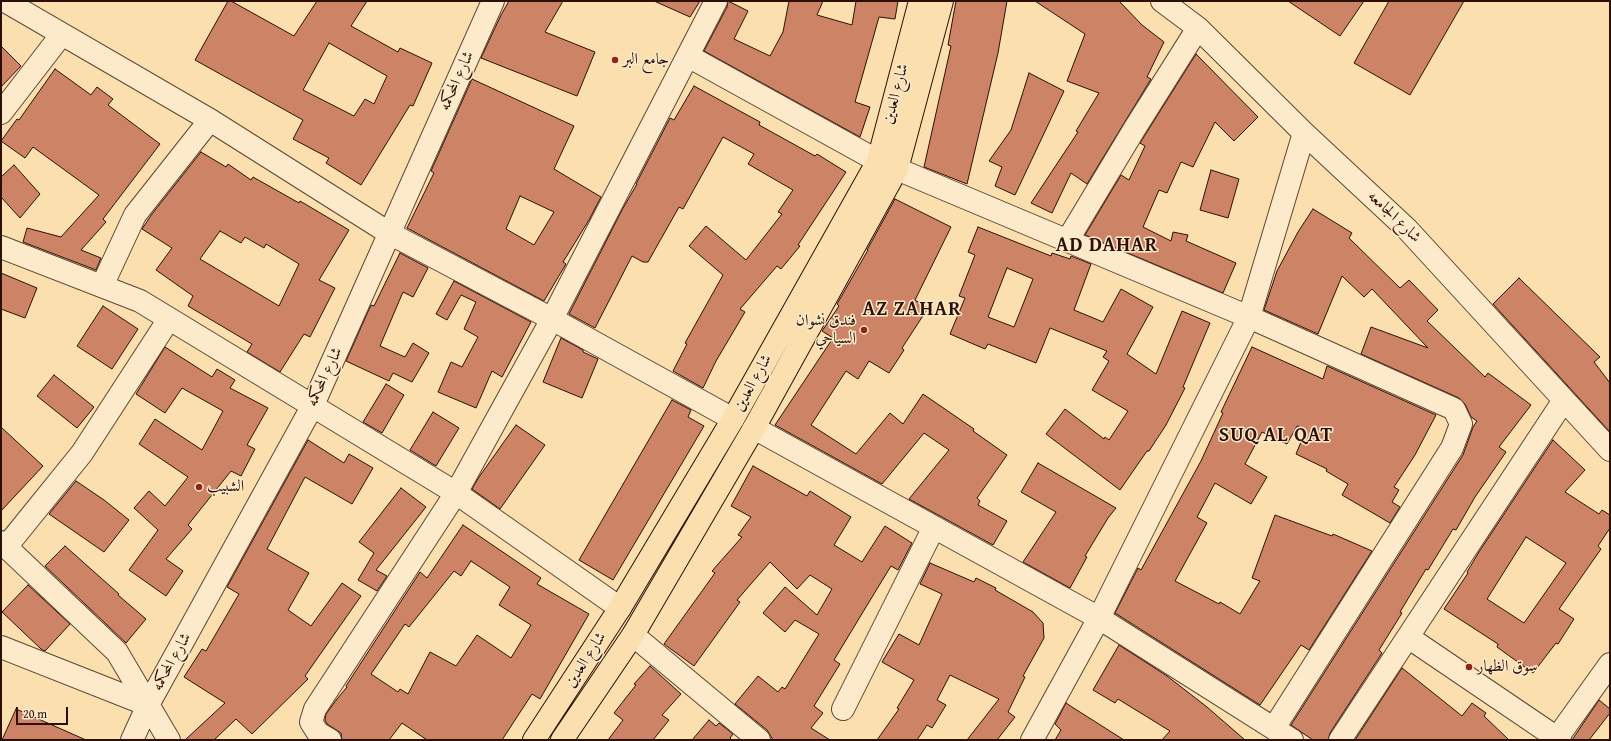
<!DOCTYPE html>
<meta charset="utf-8">
<style>
body{margin:0}
#map{position:relative;width:1611px;height:741px;overflow:hidden;background:#fbdfaf;font-family:"Gentium Book Plus",serif}
canvas{display:block}
.frame{position:absolute;inset:0;border:2px solid #2d1005;pointer-events:none}
.scale{position:absolute;left:16px;top:707px;width:52px;height:18px;box-sizing:border-box;border:2px solid #2d1005;border-top:0;padding-left:5px;font-size:12px;line-height:14px;white-space:nowrap;color:#2d1005;-webkit-text-stroke:3px #fceacb;paint-order:stroke}
</style>
<div id="map">
<canvas width="1611" height="741"></canvas>
<div class="frame"></div>
<div class="scale">20 m</div>
</div>
<script>
const ctx = document.querySelector('canvas').getContext('2d');
ctx.lineJoin = 'round';
function fill(path, color) { ctx.fillStyle = color; ctx.fill(path, 'evenodd'); }
const shape = rows => new Path2D(rows.map(r => 'M' + r).join(''));
function strokePath(path, color, width, dash) { ctx.strokeStyle = color; ctx.lineWidth = width; ctx.lineCap = dash ? 'butt' : 'round'; ctx.setLineDash(dash || []); ctx.stroke(path); }
function write(font, color, halo, rows, align = 'center') {
  ctx.font = font + ' "Gentium Book Plus",Amiri,serif'; ctx.lineWidth = 3; ctx.setLineDash([]); ctx.textBaseline = 'middle'; ctx.strokeStyle = halo; ctx.fillStyle = color; for (const [text, x, y, turn = 0] of rows) {
    ctx.save(); ctx.translate(x, y); ctx.rotate((+turn || 0) * Math.PI / 180); ctx.textAlign = isNaN(turn) ? turn : align; if (halo) ctx.strokeText(text, 0, 0); ctx.fillText(text, 0, 0); ctx.restore();
  }
}
const building = shape([
 [228,1,231,1,294,36,317,1,367,1,351,26,398,52,400,48,432,63,413,106,410,105,361,185,326,163,329,158,293,139,303,120,195,60,228,1],
 [329,43,387,76,374,104,365,99,354,116,303,90,329,43],
 [509,1,563,1,545,32,595,52,577,96,481,58,501,15,509,1],
 [654,1,700,1,690,17,654,1],
 [728,1,748,11,734,39,770,56,783,32,789,1,823,1,817,15,852,25,856,1,898,1,895,19,879,17,855,102,870,107,860,137,704,51,727,7,728,1],
 [956,1,1007,1,998,53,967,184,924,167,951,46,948,45,956,1],
 [1035,1,1119,1,1142,25,1164,42,1147,77,1151,79,1087,184,1071,173,1052,213,1031,203,1078,132,1076,131,1099,93,1067,81,1085,34,1035,1],
 [1288,1,1364,1,1340,36,1288,1],
 [1389,1,1464,1,1410,95,1354,63,1389,1],
 [1,46,21,66,1,87,1,46],
 [1196,54,1258,117,1234,141,1215,122,1193,167,1181,162,1167,193,1159,190,1143,227,1171,241,1173,232,1188,235,1186,241,1236,263,1223,293,1085,235,1121,175,1129,180,1145,146,1140,143,1196,54],
 [55,69,91,95,97,87,113,99,108,105,160,144,103,219,106,222,81,250,101,258,96,270,23,242,27,228,61,237,99,195,33,147,25,158,1,141,17,119,19,120,55,69],
 [1029,73,1064,91,1015,195,995,186,1002,167,989,161,1011,130,1029,73],
 [472,79,574,126,554,169,601,197,589,220,563,262,566,264,544,301,407,228,434,173,431,171,472,79],
 [520,196,554,212,534,245,506,229,520,196],
 [694,86,760,122,759,125,815,156,817,154,846,172,798,245,800,246,781,269,777,266,740,309,745,312,716,361,703,388,673,371,687,344,685,343,723,275,689,246,706,226,746,260,782,214,778,212,793,190,748,164,754,154,723,137,683,209,679,207,648,262,643,262,632,256,595,328,569,314,622,210,637,184,636,184,670,118,674,120,694,86],
 [201,152,226,167,228,164,251,180,253,177,299,203,300,201,349,230,319,280,335,288,310,337,304,334,280,372,247,352,252,344,188,306,193,296,156,270,172,248,142,229,152,214,201,152],
 [220,231,241,243,245,237,264,248,266,244,299,264,279,306,200,259,220,231],
 [14,165,40,194,20,218,1,197,1,177,14,165],
 [1211,170,1239,179,1228,218,1200,210,1211,170],
 [895,199,951,227,915,300,928,308,902,348,904,350,889,373,869,361,858,379,846,371,811,425,856,454,890,413,903,424,923,394,974,429,973,431,1007,455,977,498,980,501,978,505,1007,521,993,545,909,499,949,450,924,433,882,484,775,425,833,338,822,331,839,306,837,304,868,250,867,250,895,199],
 [1313,209,1352,233,1349,238,1400,288,1409,280,1438,310,1427,321,1485,377,1488,373,1531,405,1499,447,1506,452,1475,497,1456,530,1453,529,1428,570,1426,569,1400,612,1402,613,1379,650,1382,653,1330,733,1328,740,1313,740,1291,725,1463,455,1473,427,1477,421,1471,417,1465,404,1459,398,1361,354,1371,327,1428,348,1372,289,1364,297,1342,276,1318,334,1264,310,1277,271,1298,232,1313,209],
 [978,227,1051,256,1052,253,1070,259,1071,256,1091,264,1074,310,1103,322,1121,289,1153,307,1127,354,1156,374,1182,311,1210,323,1183,387,1185,388,1166,425,1149,451,1147,451,1120,490,1046,434,1065,409,1104,439,1105,437,1109,440,1128,411,1092,390,1109,361,1103,357,1107,351,1050,328,1036,363,988,344,985,349,950,334,965,298,959,296,975,255,968,252,978,227],
 [1007,268,1033,279,1014,327,988,317,1007,268],
 [400,253,428,268,413,297,403,292,380,346,405,357,413,343,429,353,412,382,393,373,389,381,346,361,371,305,374,306,400,253],
 [1,273,37,288,25,318,1,309,1,273],
 [1519,278,1600,357,1594,362,1610,383,1610,432,1493,304,1519,278],
 [454,281,531,322,502,377,492,371,476,408,438,392,451,362,462,367,478,337,464,329,476,302,461,295,447,320,436,314,454,281],
 [103,306,138,329,112,369,77,346,103,306],
 [561,338,583,350,583,352,598,359,582,398,543,382,561,338],
 [165,347,212,377,217,369,235,380,230,388,268,408,247,445,255,449,241,476,231,471,188,525,192,529,166,559,183,571,166,596,129,570,158,530,134,508,149,491,165,506,188,477,139,444,155,419,202,450,223,411,182,388,165,413,136,394,165,347],
 [1252,347,1323,379,1327,366,1436,415,1415,455,1394,487,1399,490,1392,502,1400,507,1390,523,1342,495,1348,484,1326,471,1327,469,1296,454,1306,430,1297,426,1287,444,1262,432,1245,464,1267,477,1251,504,1215,483,1197,517,1207,523,1175,581,1219,604,1220,602,1240,614,1260,581,1252,578,1275,515,1332,536,1333,534,1372,551,1309,650,1301,645,1260,705,1115,613,1138,568,1141,570,1201,461,1223,413,1221,412,1252,347],
 [54,375,94,407,77,428,37,396,54,375],
 [386,384,404,395,382,433,363,422,386,384],
 [672,400,691,410,688,417,704,426,613,580,579,560,672,400],
 [433,412,459,428,436,466,410,450,433,412],
 [516,425,545,445,500,509,472,489,479,477,516,425],
 [1,427,43,466,1,511,1,427],
 [308,440,344,463,349,454,373,468,352,504,305,477,267,549,309,573,288,610,311,626,342,583,361,596,305,676,308,679,252,734,236,719,214,740,185,740,225,703,184,677,202,649,206,651,239,594,227,587,308,440],
 [1553,440,1585,470,1565,492,1599,514,1602,510,1610,515,1610,528,1598,546,1601,549,1559,609,1574,619,1558,644,1556,643,1533,673,1497,647,1498,644,1444,609,1468,573,1467,572,1479,552,1553,440],
 [1526,537,1566,563,1524,623,1487,599,1526,537],
 [1038,463,1116,508,1108,518,1085,556,1087,557,1070,588,1023,562,1056,512,1021,492,1038,463],
 [753,466,807,496,810,491,851,517,834,545,862,562,885,526,912,543,898,570,891,566,866,607,834,660,840,664,814,706,823,713,811,728,830,740,773,740,767,730,735,704,758,676,778,692,782,687,785,689,819,634,795,620,785,632,763,613,785,587,817,615,832,589,810,575,797,589,770,562,737,600,740,602,694,666,664,644,715,573,712,571,742,537,738,535,751,517,731,506,753,466],
 [76,481,104,500,129,520,104,552,49,514,76,481],
 [401,488,426,507,376,570,387,576,377,591,358,580,374,553,359,542,401,488],
 [463,525,541,578,537,584,589,614,540,699,532,694,502,740,427,740,402,723,389,740,342,740,341,733,327,724,325,720,326,714,337,699,347,687,346,686,420,572,427,578,463,525],
 [471,561,510,587,499,605,531,625,511,658,477,635,456,666,430,652,408,694,400,689,398,692,371,674,405,624,409,627,454,571,461,576,471,561],
 [65,546,119,594,118,595,146,619,126,643,45,566,65,546],
 [930,563,974,582,976,578,996,588,995,590,1033,612,1043,623,1044,638,1023,676,1025,677,1008,712,1015,717,997,740,967,740,999,699,950,675,937,700,946,705,932,728,927,725,917,740,877,740,899,709,897,708,914,680,882,662,899,634,919,645,942,594,920,584,930,563],
 [28,585,70,624,45,651,41,649,2,612,28,585],
 [1119,645,1167,676,1207,707,1245,740,1162,740,1170,731,1118,699,1115,703,1093,690,1119,645],
 [650,666,681,694,662,715,669,720,653,740,608,740,623,720,614,713,636,685,634,684,650,666],
 [1402,668,1462,716,1472,703,1486,713,1484,716,1509,740,1355,740,1402,668],
 [1599,700,1610,709,1610,713,1589,740,1572,740,1599,700],
 [1066,703,1072,707,1124,740,1055,740,1061,730,1055,724,1066,703],
 [16,709,86,740,2,740,16,709],
 [709,720,716,726,719,723,733,734,730,738,732,740,692,740,709,720]
]);
const minor = shape([
 [5,1,210,120,389,233,552,319,733,419],
 [1162,1,1198,28,1304,133,1407,229,1610,450],
 [688,56,878,161],
 [1,113,62,34],
 [897,169,1249,317,1454,409,1461,424,1452,448,1274,728],
 [1067,241,1135,128,1198,28],
 [1,247,140,301,456,493,620,608],
 [102,286,135,215,210,120],
 [754,428,1099,618,1292,740],
 [1,542,117,652,169,740],
 [6,547,82,453,169,319],
 [633,635,759,740],
 [1408,637,1560,740],
 [1,647,148,705],
 [843,709,934,527],
 [1557,738,1610,664],
 [132,740,148,705,313,405,493,1],
 [330,740,318,733,311,722,315,709,456,493,552,319,716,1],
 [1032,740,1099,618,1249,317,1304,133],
 [1340,740,1564,400]
]);
const major = shape([
 [534,740,620,608,733,419,878,161,920,1],
 [562,740,633,635,754,428,897,169,942,1]
]);
const markers = [
 [615,60,4,"#8f2418"],
 [864,330,4,"#8f2418"],
 [199,487,4,"#8f2418"],
 [1469,667,4,"#8f2418"]
];
const poiNames = [
 ["جامع البر",623,60],
 ["فندق نشوان",856,321,"right"],
 ["السياحي",856,339,"right"],
 ["الشبيب",207,487],
 ["سوق الظهار",1477,667]
];
const streetNames = [
 ["شارع المحكمه",457,81,-66],
 ["شارع العدين",896,94,-75],
 ["شارع الجامعه",1394,217,44],
 ["شارع المحكمه",325,377,-65],
 ["شارع العدين",753,383,-61],
 ["شارع العدين",586,660,-57],
 ["شارع المحكمه",172,662,-61]
];
const districtNames = [
 ["AD DAHAR",1107,246],
 ["AZ ZAHAR",912,310],
 ["SUQ AL QAT",1276,436]
];
fill(building, '#cd8366');
strokePath(building, '#2d1005', 1);
strokePath(minor, '#604430', 24);
strokePath(major, '#2d1005', 24);
strokePath(minor, '#fceacb', 22);
strokePath(major, '#fbdfaf', 22);
for (const [x, y, r, color] of markers) { const dot = new Path2D(); dot.arc(x, y, r, 0, 2 * Math.PI); ctx.fillStyle = color; ctx.fill(dot); strokePath(dot, '#fceacb', 1.5); }
write('16px', '#2d1005', '#fceacb', poiNames, 'left');
write('16px', '#2d1005', '#fceacb', streetNames);
ctx.letterSpacing = '1px';
write('bold 20px', '#2d1005', '#fceacb', districtNames);
ctx.letterSpacing = '0px';
</script>
